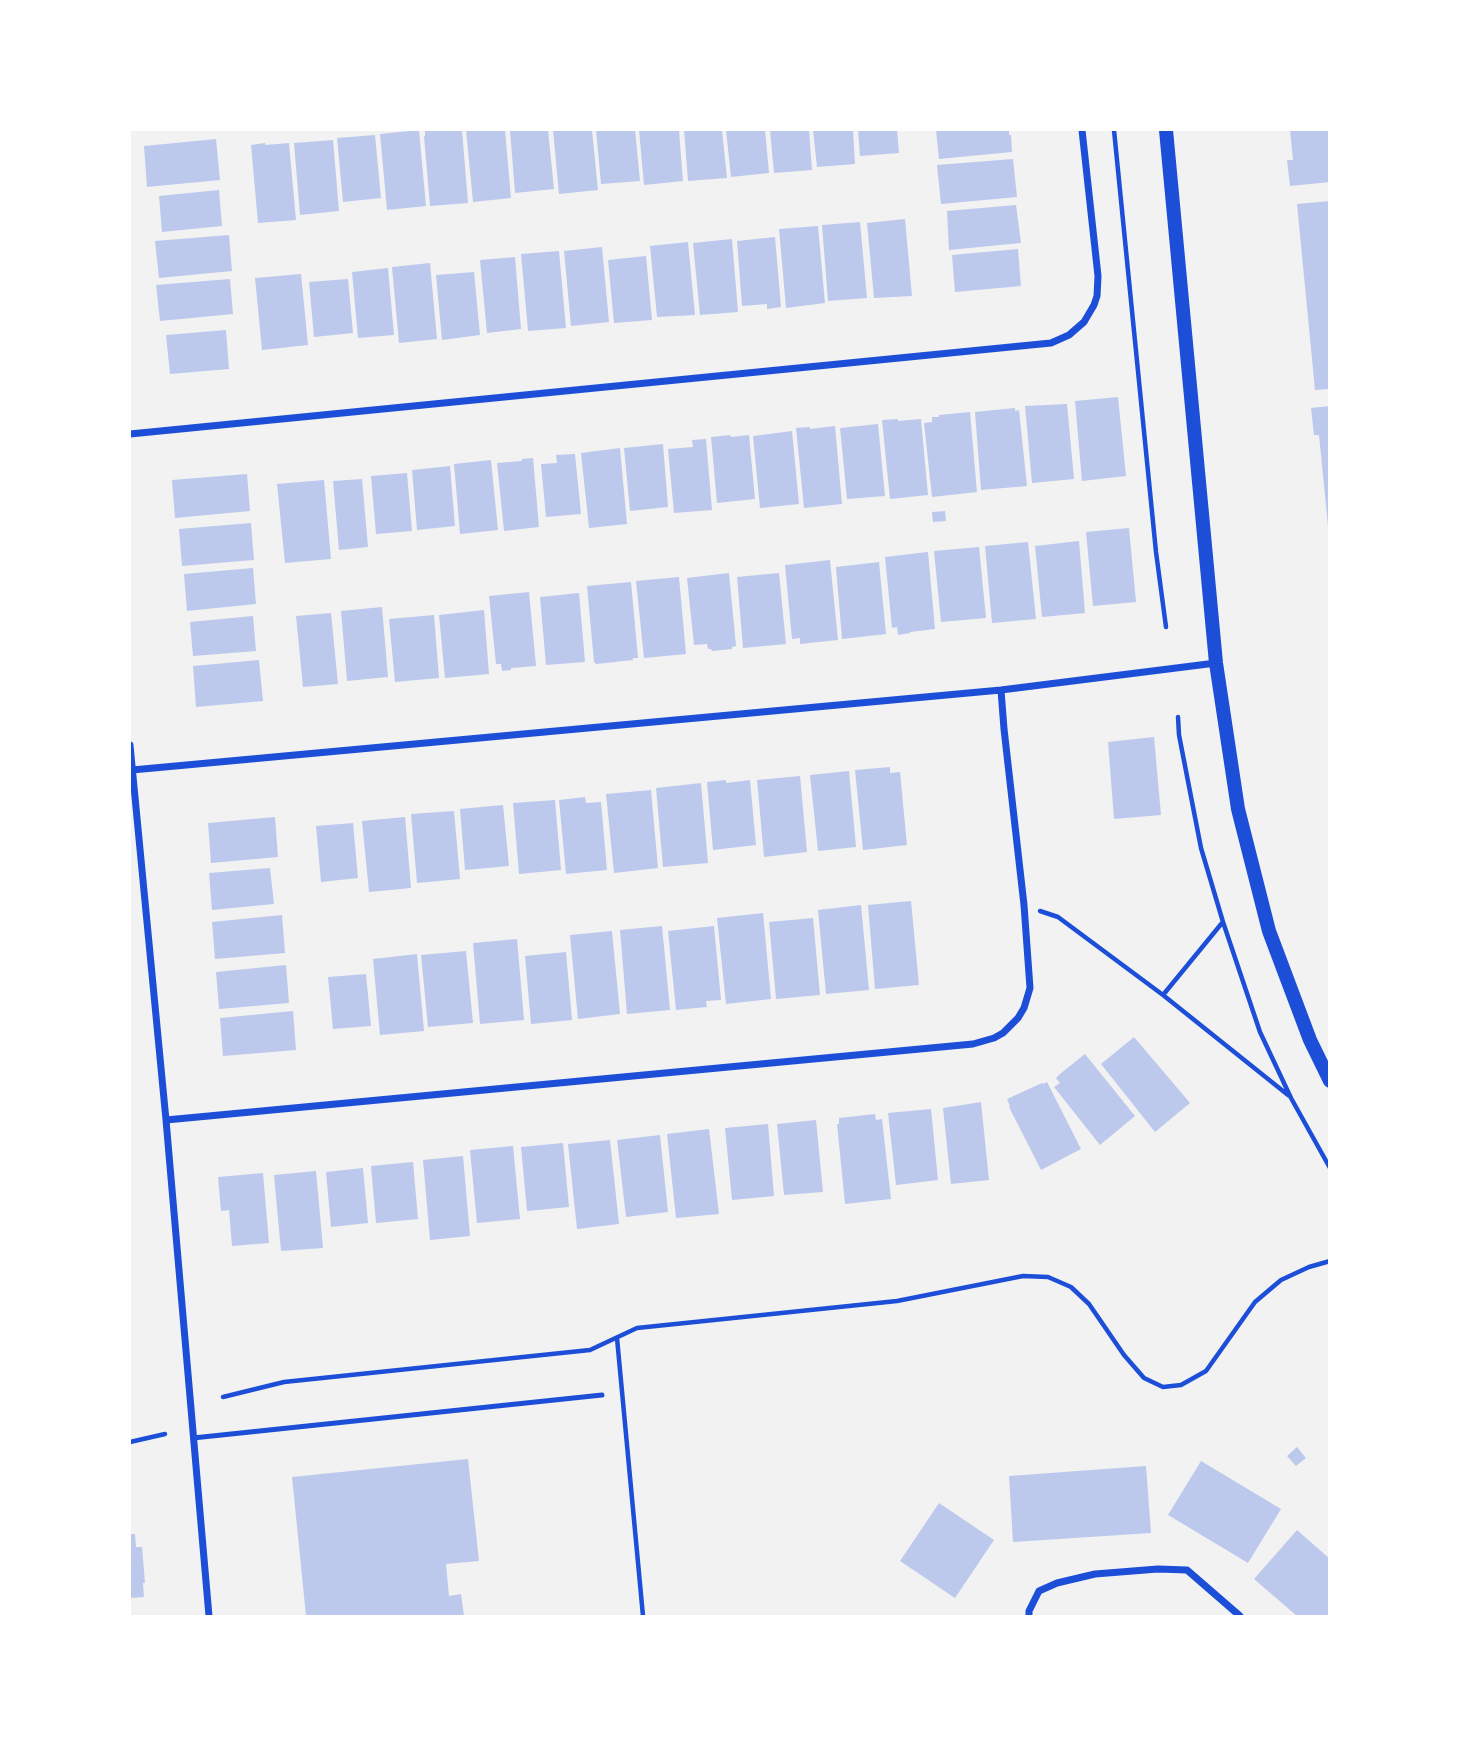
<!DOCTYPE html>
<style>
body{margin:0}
#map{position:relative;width:1459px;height:1746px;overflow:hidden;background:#f2f2f2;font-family:Quicksand,sans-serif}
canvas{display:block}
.frame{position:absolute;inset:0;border:131px solid #fff;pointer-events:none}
</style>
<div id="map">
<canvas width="1459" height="1746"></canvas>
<div class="frame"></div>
</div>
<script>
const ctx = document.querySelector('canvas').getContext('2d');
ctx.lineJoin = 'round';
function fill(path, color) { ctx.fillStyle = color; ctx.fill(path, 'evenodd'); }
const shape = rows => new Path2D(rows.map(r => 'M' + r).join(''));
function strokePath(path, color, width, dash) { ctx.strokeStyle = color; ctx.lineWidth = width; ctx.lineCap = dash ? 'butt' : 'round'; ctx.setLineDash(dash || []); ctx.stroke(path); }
const building = shape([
 [419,130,426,206,387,210,380,134],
 [425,130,462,130,468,203,430,206,424,136,425,136],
 [466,130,505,130,511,198,473,202],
 [510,130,548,130,554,189,515,193],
 [553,130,592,130,598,190,559,194],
 [596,130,635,130,640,181,601,184],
 [639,130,679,130,683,181,644,185],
 [684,130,722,130,727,178,688,181],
 [726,130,765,130,769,173,731,177],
 [770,130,809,130,812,170,774,173],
 [813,130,853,130,855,164,817,167],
 [858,130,897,130,899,153,860,156],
 [936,130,1009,130,1009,135,1011,135,1012,152,939,159],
 [1290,130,1330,130,1330,182,1290,186,1287,160,1293,160],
 [375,135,381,198,343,202,337,138],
 [216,139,220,180,147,187,144,146],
 [333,140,339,211,300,215,294,143],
 [265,143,265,145,289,143,296,220,258,223,251,145],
 [1013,159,1017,197,941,204,937,165],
 [219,190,222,226,162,232,159,196],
 [1330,201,1330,389,1315,390,1297,204],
 [1016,205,1021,243,949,250,947,211],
 [905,219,912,296,874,298,867,223],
 [860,222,867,298,828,301,822,225],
 [818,226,825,303,786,308,779,229],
 [229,235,232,271,159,278,155,241],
 [775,237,781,307,767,309,767,304,742,306,737,241],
 [732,239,738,312,700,315,693,243],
 [688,242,695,315,657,317,650,246],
 [602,247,609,322,571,326,564,251],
 [1018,249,1021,286,955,292,952,255],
 [559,251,566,328,528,331,521,254],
 [646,256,652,320,614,323,608,260],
 [515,257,521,329,487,333,480,260],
 [430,263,437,339,399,343,392,267],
 [388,268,394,335,358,338,352,272],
 [474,272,480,335,442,340,436,275],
 [301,274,308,345,262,350,255,278],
 [230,279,233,314,160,321,156,285],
 [348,279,353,333,314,337,309,282],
 [226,330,229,369,170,374,166,335],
 [1118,397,1126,476,1082,481,1075,401],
 [1067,404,1074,479,1032,483,1025,406],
 [1330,406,1330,526,1328,526,1319,435,1314,435,1311,408],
 [1015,408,1015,411,1019,410,1027,486,981,490,975,412],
 [970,412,977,492,932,497,924,423,932,422,932,417,939,417,939,415],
 [898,419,898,421,921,419,928,495,890,499,882,420],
 [878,424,885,496,847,499,840,428],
 [835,426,842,504,804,508,796,428,810,427,810,429],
 [792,431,799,504,760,508,753,436],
 [730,435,731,437,749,435,755,499,717,503,711,437],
 [706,439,712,510,674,513,668,449,693,447,692,440],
 [663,444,668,507,630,511,624,448],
 [620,448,627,524,589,528,581,453],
 [575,454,581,514,546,517,541,464,557,463,556,455],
 [533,458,539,527,504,531,497,463,522,461,522,459],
 [491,460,498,530,460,534,454,464],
 [450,466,455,526,417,530,412,470],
 [407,473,412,531,376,534,371,476],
 [247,474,250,511,175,518,172,480],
 [362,479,368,547,339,550,333,481],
 [324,480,331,559,285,563,277,484],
 [945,511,946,521,933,522,932,512],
 [251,523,254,560,182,566,179,529],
 [1129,528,1136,602,1093,606,1086,532],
 [1079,541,1085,613,1042,617,1035,546],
 [1028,542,1036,619,992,623,985,546],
 [979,547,986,618,941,622,934,551],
 [928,552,935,629,910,632,910,633,898,635,897,627,892,628,885,557],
 [830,560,838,640,800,644,800,638,792,639,785,565],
 [879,562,886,634,842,639,836,567],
 [253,568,256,604,187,611,184,574],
 [729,573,736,646,732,647,732,649,712,651,711,649,708,649,707,644,694,645,687,578],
 [779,573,786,644,743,648,737,577],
 [679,577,686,654,644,658,636,581],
 [631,582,638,658,633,658,633,660,596,664,594,662,587,586],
 [529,592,536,666,511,668,511,670,502,671,501,664,496,664,489,596],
 [579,593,585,662,546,665,540,597],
 [382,607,388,677,347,681,341,611],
 [484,610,489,674,445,678,439,615],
 [331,613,338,684,303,687,296,616],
 [434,615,439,678,395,682,389,619],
 [253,616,256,651,193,656,190,622],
 [259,660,263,701,196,707,193,666],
 [1154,737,1161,815,1114,819,1108,742],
 [890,767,890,773,900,772,907,845,863,850,855,770],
 [849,771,856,847,818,851,810,775],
 [800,776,807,852,764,857,757,780],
 [726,780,726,783,750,780,756,845,713,850,707,782],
 [701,783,708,863,663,867,656,788],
 [651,790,658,868,614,873,606,794],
 [585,797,586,803,601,802,607,870,566,874,559,800],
 [555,800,561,870,519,874,513,803],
 [503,805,509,866,465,870,460,809],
 [454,811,460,879,417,883,411,814],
 [275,817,278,857,211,863,208,823],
 [405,817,411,888,369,892,362,821],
 [353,823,358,878,321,882,316,826],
 [270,868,274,904,212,910,209,873],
 [911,901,919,985,875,989,868,905],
 [861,905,869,990,826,994,818,910],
 [763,913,771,999,726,1004,717,918],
 [282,915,285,953,215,959,212,922],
 [813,918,820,995,776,999,769,922],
 [662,926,670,1010,627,1014,620,930],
 [714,926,721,1000,706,1001,707,1007,676,1010,668,931],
 [612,931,620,1014,578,1019,570,935],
 [517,939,524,1020,480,1024,473,943],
 [466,951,473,1023,428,1027,421,955],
 [566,952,572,1020,531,1024,525,956],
 [417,954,424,1031,380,1035,373,959],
 [286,965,289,1003,219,1009,216,972],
 [366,974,371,1026,333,1029,328,977],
 [293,1011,296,1050,223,1056,220,1018],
 [1134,1037,1190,1103,1155,1132,1101,1064],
 [1085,1054,1135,1116,1100,1145,1054,1087,1060,1083,1056,1078,1060,1074],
 [1047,1082,1081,1149,1041,1170,1009,1107,1010,1106,1007,1099,1042,1083,1043,1084],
 [981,1102,989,1180,951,1184,943,1108],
 [931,1109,938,1180,896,1185,888,1113],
 [875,1114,876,1120,882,1119,891,1199,845,1204,837,1124,839,1124,839,1118],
 [816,1120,823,1192,784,1195,777,1124],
 [768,1124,774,1196,732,1200,725,1128],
 [709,1129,719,1214,676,1218,667,1134],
 [660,1135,668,1212,626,1217,617,1140],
 [610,1140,619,1224,577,1229,568,1144],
 [563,1143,569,1207,527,1211,521,1147],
 [513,1146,520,1219,477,1223,470,1150],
 [463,1156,470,1236,430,1240,423,1160],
 [413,1162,418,1219,376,1223,371,1166],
 [363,1168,368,1223,331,1227,326,1172],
 [316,1171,323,1248,281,1251,274,1175],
 [263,1173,269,1243,232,1246,229,1210,221,1211,218,1177],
 [1297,1447,1306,1458,1296,1466,1287,1456],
 [468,1459,479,1561,446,1564,449,1596,461,1594,464,1616,306,1616,292,1477],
 [1201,1461,1281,1509,1248,1563,1168,1515],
 [1146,1466,1151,1533,1013,1542,1009,1476],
 [939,1503,994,1540,955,1598,900,1561],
 [1297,1530,1330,1559,1330,1616,1297,1616,1254,1579],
 [130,1534,135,1534,136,1547,142,1547,145,1583,143,1583,144,1597,130,1598]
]);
const path = shape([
 [1114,130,1156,552,1166,627],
 [1178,717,1179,735,1201,848,1223,922,1260,1032,1291,1098,1330,1168],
 [1040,911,1058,917,1163,995,1288,1095],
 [1163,995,1222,923],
 [617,1338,643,1616],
 [223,1397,284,1382,590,1350,637,1328,897,1301,1023,1276,1048,1277,1071,1287,1089,1304,1124,1355,1144,1378,1163,1387,1181,1385,1206,1371,1255,1302,1281,1280,1309,1267,1330,1261],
 [130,1442,165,1434]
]);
const service = shape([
 [193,1438,602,1395]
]);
const minor = shape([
 [130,434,1051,343,1069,335,1084,322,1094,305,1097,296,1098,276,1082,130],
 [130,745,166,1120,209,1616],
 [132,770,1001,690,1216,663],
 [166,1120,973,1044,994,1038,1003,1033,1018,1018,1024,1008,1030,988,1024,905,1004,729,1001,690],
 [1029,1616,1029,1611,1039,1591,1057,1583,1095,1574,1158,1569,1187,1570,1240,1616]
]);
const secondary = shape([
 [1166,130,1216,663,1238,809,1269,931,1310,1040,1330,1081]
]);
fill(building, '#bdc9ec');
strokePath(path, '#1d4ed8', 4.5);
strokePath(service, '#1d4ed8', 5);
strokePath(minor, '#1d4ed8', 7);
strokePath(secondary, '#1d4ed8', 14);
</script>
